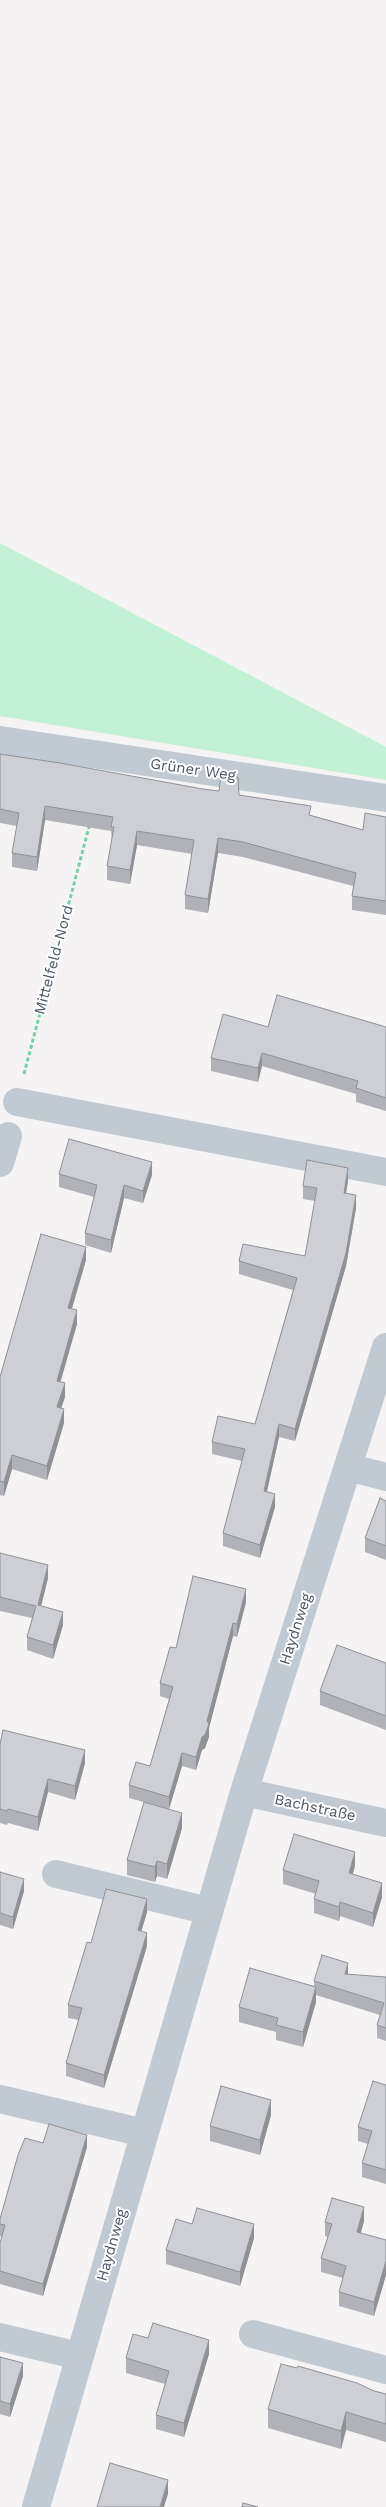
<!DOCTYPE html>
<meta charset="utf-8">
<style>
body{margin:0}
canvas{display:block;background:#f5f3f3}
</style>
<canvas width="386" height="2507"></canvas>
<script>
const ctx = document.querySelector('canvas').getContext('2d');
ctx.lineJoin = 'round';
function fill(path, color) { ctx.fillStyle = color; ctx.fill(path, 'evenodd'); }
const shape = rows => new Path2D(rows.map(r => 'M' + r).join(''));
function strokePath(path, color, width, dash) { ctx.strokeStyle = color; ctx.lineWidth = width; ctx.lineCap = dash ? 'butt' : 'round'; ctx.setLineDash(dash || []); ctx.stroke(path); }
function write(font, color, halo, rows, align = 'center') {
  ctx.font = font + ' "Work Sans",sans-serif'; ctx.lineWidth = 4; ctx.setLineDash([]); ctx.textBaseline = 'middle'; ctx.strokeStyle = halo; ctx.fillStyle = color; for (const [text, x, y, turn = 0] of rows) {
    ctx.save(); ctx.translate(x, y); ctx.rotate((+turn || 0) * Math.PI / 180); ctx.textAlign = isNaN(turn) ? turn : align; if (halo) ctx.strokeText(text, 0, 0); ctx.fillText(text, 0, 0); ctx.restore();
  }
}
const green = shape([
 [0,543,386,747,386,780,0,716]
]);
const path = shape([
 [24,1074,90,823]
]);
const minor = shape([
 [0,740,386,798],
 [17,1102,386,1172],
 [0,1163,8,1136],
 [348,1467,386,1477],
 [244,1792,386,1823],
 [56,1874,209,1911],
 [0,2099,144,2133],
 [253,2334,386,2370],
 [0,2337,79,2356],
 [36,2507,244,1792,386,1347]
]);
const wall = shape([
 [0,754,203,789,239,795,363,830,386,817,386,915,352,910,352,896,353,886,243,857,218,853,208,913,185,909,185,895,192,854,137,845,130,884,107,880,107,866,112,841,111,831,45,820,37,871,12,867,12,853,17,826,0,823],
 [268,1027,386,1027,386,1111,356,1102,356,1094,262,1066,258,1082,211,1071,211,1058],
 [59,1174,152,1175,143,1203,124,1198,111,1253,85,1245,85,1233,94,1197,59,1187],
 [348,1181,346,1193,356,1208,346,1266,295,1441,279,1437,267,1492,275,1507,260,1558,223,1546,223,1533,242,1461,212,1454,212,1442,255,1424,293,1290,239,1274,239,1261,305,1256,315,1201,303,1199,303,1186],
 [86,1260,72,1309,77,1324,60,1382,65,1397,61,1408,64,1423,47,1480,12,1469,4,1496,0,1495,0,1377],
 [386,1501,386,1560,365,1552,365,1538],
 [0,1553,48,1578,41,1606,63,1625,53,1659,27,1650,27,1637,32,1618,0,1611],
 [246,1602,237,1637,233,1636,209,1728,209,1737,205,1748,202,1750,196,1770,182,1766,169,1809,129,1798,129,1785,150,1766,169,1699,160,1696,160,1683,176,1648],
 [386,1663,386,1730,320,1705,320,1691],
 [0,1744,85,1763,75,1800,48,1792,38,1831,8,1823,7,1825,0,1823],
 [182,1828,167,1879,157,1876,155,1882,127,1875,127,1860],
 [355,1866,352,1875,382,1897,373,1927,340,1916,339,1921,314,1913,314,1899,316,1894,283,1884,283,1870],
 [0,1872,24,1891,13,1929,0,1925],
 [147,1912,141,1931,147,1946,104,2088,66,2076,66,2063,79,2020,68,2018,68,2005,91,1943],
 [348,1975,386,1977,386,2041,377,2038,377,2025,380,2015,316,1995,316,2002,303,2047,276,2040,276,2032,239,2022,239,2007,314,1986,314,1981],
 [386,2085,386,2184,362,2177,362,2163,368,2144,358,2141,358,2127],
 [271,2115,260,2155,210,2141,210,2126],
 [43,2143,87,2147,43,2296,0,2284,0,2243,2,2237,0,2236,0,2219],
 [364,2221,361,2233,386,2240,386,2275,374,2316,339,2306,339,2292,343,2278,321,2272,321,2258,328,2237,325,2236,325,2222],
 [192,2224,254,2238,240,2286,166,2264,166,2250],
 [148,2338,209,2354,184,2437,156,2429,156,2415,165,2384,126,2373,126,2358],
 [0,2357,23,2376,10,2417,0,2414],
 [374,2391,386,2394,386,2442,346,2430,341,2449,268,2428,268,2409]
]);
const shadedWall = shape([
 [45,806,45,820,37,871,37,857],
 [137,831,137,845,130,884,130,870],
 [218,838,218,853,208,913,208,899],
 [262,1053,262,1066,258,1082,258,1068],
 [152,1162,152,1175,143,1203,143,1191],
 [348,1168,348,1181,344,1205,344,1193],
 [124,1185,124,1198,111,1253,111,1240],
 [356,1195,356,1208,346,1266,295,1441,295,1429],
 [86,1247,86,1260,68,1321,68,1308],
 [77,1310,77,1324,57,1394,57,1381],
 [65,1383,65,1397,57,1421,57,1407],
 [64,1409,64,1423,47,1480,47,1466],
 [279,1424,279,1437,264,1504,264,1491],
 [12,1455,12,1469,4,1496,4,1482],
 [275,1494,275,1507,260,1558,260,1545],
 [48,1565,48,1578,38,1618,38,1605],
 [246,1589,246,1602,237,1637,237,1624],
 [63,1612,63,1625,53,1659,53,1645],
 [233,1623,233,1636,209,1728,209,1737,205,1748,202,1750,196,1770,196,1757,207,1721],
 [85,1750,85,1763,75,1800,75,1786],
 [182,1753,182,1766,169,1809,169,1797],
 [48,1779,48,1792,38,1831,38,1817],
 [182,1813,182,1828,167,1879,167,1864],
 [355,1852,355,1866,349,1887,349,1873],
 [157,1861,157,1876,155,1882,155,1867],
 [24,1879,24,1891,13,1929,13,1917],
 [382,1883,382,1897,373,1927,373,1913],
 [147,1899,147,1912,138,1943,138,1930],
 [340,1902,340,1916,339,1921,339,1907],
 [147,1933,147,1946,104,2088,104,2075],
 [348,1963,348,1976,345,1974],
 [316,1987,316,2002,303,2047,303,2032],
 [271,2100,271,2115,260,2155,260,2140],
 [87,2135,87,2147,43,2296,43,2284],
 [364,2207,364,2221,357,2245,357,2232],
 [254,2224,254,2238,240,2286,240,2272],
 [386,2261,386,2275,374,2316,374,2302],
 [209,2340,209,2354,184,2437,184,2423],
 [23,2363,23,2376,10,2417,10,2404],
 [346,2412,346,2430,341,2449,341,2431],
 [168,2480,168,2494,164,2507,160,2507]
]);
const building = shape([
 [0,754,60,763,203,789,219,791,221,775,238,777,239,795,311,806,309,815,363,830,365,813,386,817,386,901,352,896,356,873,243,842,218,838,208,899,185,895,194,840,137,831,130,870,107,866,114,827,111,827,113,817,45,806,37,857,12,853,19,813,0,809,0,754],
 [277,995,386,1027,386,1098,356,1088,358,1081,262,1053,258,1068,211,1058,223,1014,268,1027,277,995],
 [69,1139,152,1162,143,1191,124,1185,111,1240,85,1233,97,1185,59,1174,69,1139],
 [307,1160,348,1168,344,1193,356,1195,346,1253,295,1429,279,1424,264,1491,275,1494,260,1545,223,1533,245,1449,212,1442,218,1416,255,1424,297,1278,239,1261,243,1244,305,1256,317,1188,303,1186,307,1160],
 [41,1234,86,1247,68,1308,77,1310,57,1381,65,1383,57,1407,64,1409,47,1466,12,1455,4,1482,0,1481,0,1377,41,1234],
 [380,1498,386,1501,386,1546,365,1538,380,1498],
 [0,1553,48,1565,38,1605,63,1612,53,1645,27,1637,36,1606,0,1597,0,1553],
 [193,1576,246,1589,237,1624,233,1623,207,1721,209,1724,205,1735,202,1737,196,1757,182,1753,169,1797,129,1785,136,1762,150,1766,173,1687,160,1683,170,1647,176,1648,193,1576],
 [337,1645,386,1663,386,1716,320,1691,337,1645],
 [3,1730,85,1750,75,1786,48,1779,38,1817,8,1809,7,1811,0,1809,0,1744,3,1730],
 [144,1802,182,1813,167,1864,157,1861,155,1867,127,1860,144,1802],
 [294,1834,355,1852,349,1873,382,1883,373,1913,340,1902,339,1907,314,1899,319,1881,283,1870,294,1834],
 [0,1872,24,1879,13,1917,0,1913,0,1872],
 [106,1889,147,1899,138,1930,147,1933,104,2075,66,2063,82,2008,68,2005,87,1942,91,1943,106,1889],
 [322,1955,348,1963,345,1974,386,1977,386,2028,377,2025,384,2003,314,1981,322,1955],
 [250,1968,316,1987,303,2032,276,2025,278,2018,239,2007,250,1968],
 [373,2081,386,2085,386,2170,362,2163,372,2131,358,2127,373,2081],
 [221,2086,271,2100,260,2140,210,2126,221,2086],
 [49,2124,87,2135,43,2284,0,2271,0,2243,5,2225,0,2224,0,2219,18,2155,25,2138,43,2143,49,2124],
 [332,2198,364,2207,357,2232,386,2240,386,2261,374,2302,339,2292,346,2266,321,2258,332,2224,325,2222,332,2198],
 [197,2208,254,2224,240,2272,166,2250,176,2219,192,2224,197,2208],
 [153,2323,209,2340,184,2423,156,2415,169,2371,126,2358,133,2334,148,2338,153,2323],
 [0,2357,23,2363,10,2404,0,2401,0,2357],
 [281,2364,297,2368,298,2366,357,2383,374,2391,386,2394,386,2424,346,2412,341,2431,268,2409,281,2364],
 [110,2463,168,2480,160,2507,97,2507,110,2463],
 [243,2503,258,2507,242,2507,243,2503]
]);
const streetNames = [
 ["Grüner Weg",193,770,8],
 ["Mittelfeld-Nord",54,960,-75],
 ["Haydnweg",296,1629,-72],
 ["Bachstraße",315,1808,12],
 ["Haydnweg",112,2245,-74]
];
fill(green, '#c3f1d5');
strokePath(path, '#7ad0a6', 3, [4, 2.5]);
strokePath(minor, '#c1cad2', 28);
fill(wall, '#b0b2b7');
fill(shadedWall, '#909195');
fill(building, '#cdcfd5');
strokePath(building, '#909195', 1);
write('15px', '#4a5661', '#fff', streetNames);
</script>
